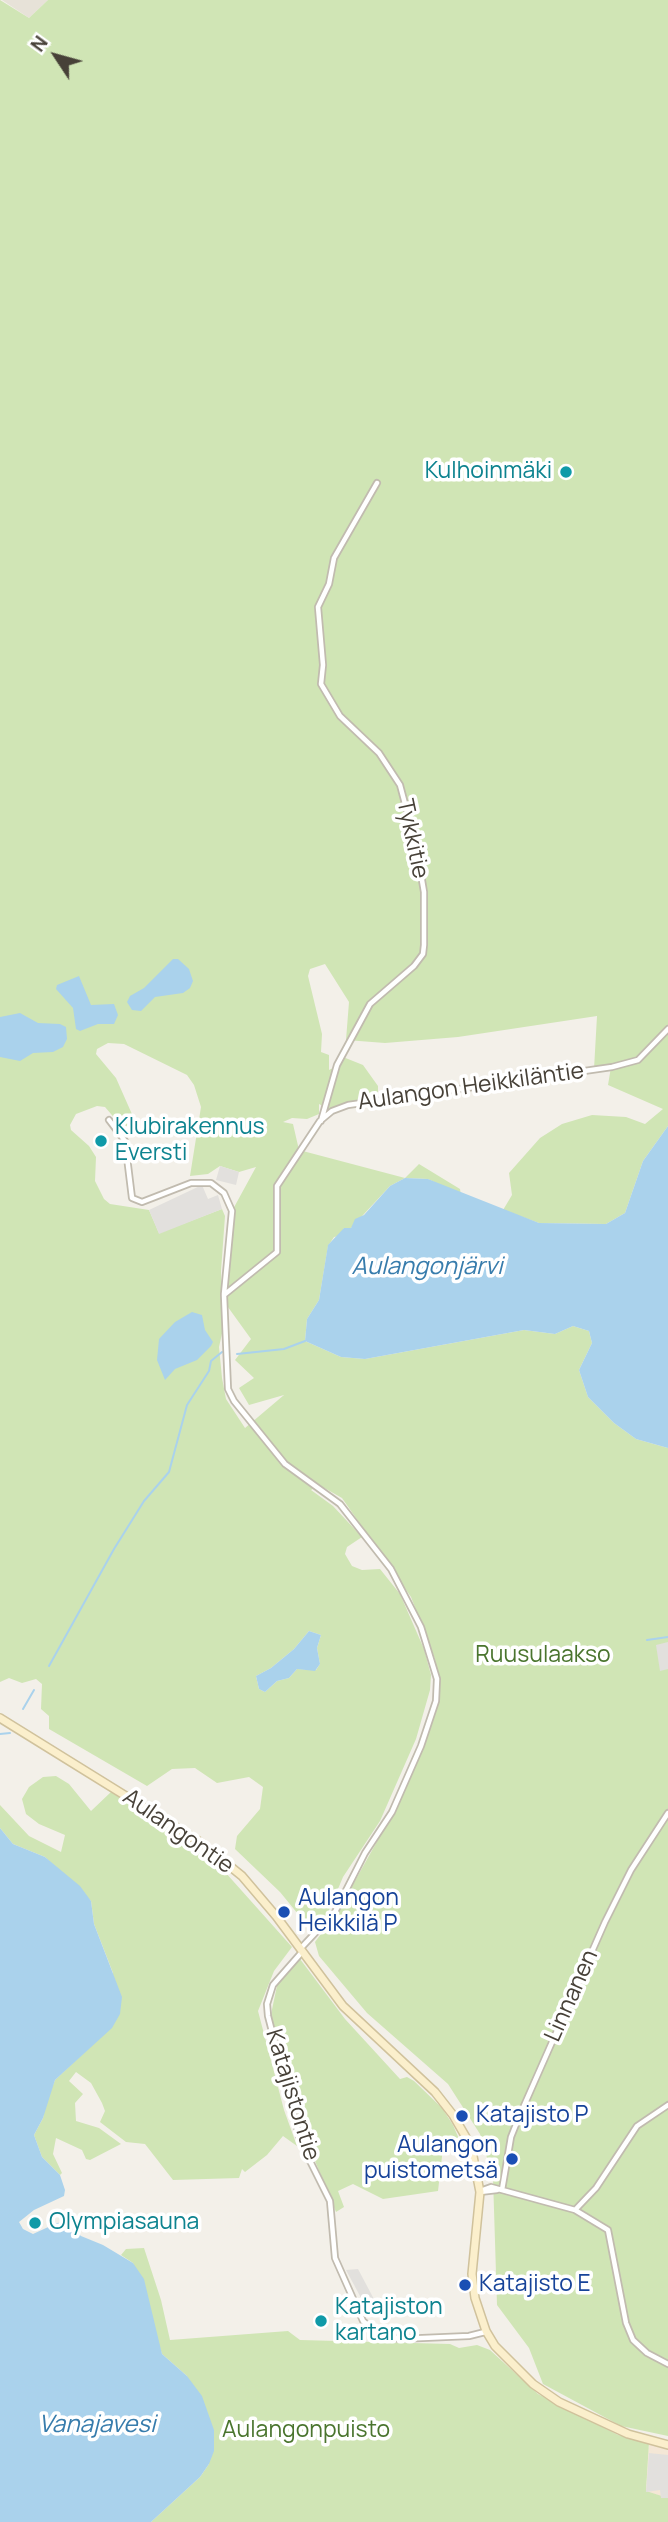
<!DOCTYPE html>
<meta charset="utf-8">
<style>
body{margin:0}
#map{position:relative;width:668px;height:2522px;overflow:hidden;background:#f3f0e9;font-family:Manrope,sans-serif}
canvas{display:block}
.north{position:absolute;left:21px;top:21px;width:70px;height:70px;-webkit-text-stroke:5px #fff;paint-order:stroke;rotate:306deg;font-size:19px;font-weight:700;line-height:28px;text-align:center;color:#474138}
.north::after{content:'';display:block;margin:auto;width:24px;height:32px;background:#474138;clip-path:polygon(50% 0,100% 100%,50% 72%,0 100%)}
</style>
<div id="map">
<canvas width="668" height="2522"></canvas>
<div class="north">N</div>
</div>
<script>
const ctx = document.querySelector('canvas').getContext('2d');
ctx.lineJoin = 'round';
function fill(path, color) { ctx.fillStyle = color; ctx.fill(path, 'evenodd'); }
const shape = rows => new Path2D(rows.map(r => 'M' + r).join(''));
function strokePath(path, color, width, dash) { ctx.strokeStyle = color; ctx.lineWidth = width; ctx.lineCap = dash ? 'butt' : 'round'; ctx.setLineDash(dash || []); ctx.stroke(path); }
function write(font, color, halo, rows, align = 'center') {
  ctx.font = font + ' Manrope,sans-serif'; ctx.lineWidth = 7; ctx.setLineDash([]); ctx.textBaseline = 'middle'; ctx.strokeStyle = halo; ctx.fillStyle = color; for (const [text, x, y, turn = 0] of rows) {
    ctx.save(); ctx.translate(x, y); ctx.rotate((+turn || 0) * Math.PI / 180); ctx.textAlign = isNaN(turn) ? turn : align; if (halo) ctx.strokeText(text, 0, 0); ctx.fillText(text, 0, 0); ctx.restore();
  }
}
const residential = shape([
 [2,0,48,0,29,18]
]);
const commercial = shape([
 [649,2442,668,2446,668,2498,646,2492]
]);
const green = shape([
 [0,0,29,18,48,0,668,0,668,1126,643,1161,625,1213,606,1224,539,1223,503,1210,512,1195,509,1173,540,1138,562,1124,592,1115,626,1117,645,1124,663,1109,608,1085,611,1067,594,1069,597,1016,458,1037,385,1043,346,1040,349,1002,325,964,310,969,308,976,322,1034,321,1052,329,1055,329,1070,337,1066,343,1057,363,1065,378,1086,378,1102,348,1105,332,1111,319,1104,319,1114,307,1119,292,1118,283,1122,293,1124,299,1150,405,1178,419,1164,460,1189,461,1195,428,1179,405,1178,390,1186,351,1228,344,1228,340,1236,334,1237,328,1246,319,1300,307,1319,305,1341,341,1357,365,1359,524,1330,555,1334,573,1326,589,1331,592,1343,579,1370,588,1397,614,1423,636,1439,668,1448,668,2436,621,2426,543,2384,529,2348,497,2305,493,2178,480,2134,448,2084,367,2013,319,1956,315,1942,338,1911,393,1813,422,1748,439,1700,435,1659,411,1597,342,1498,319,1485,311,1490,333,1506,362,1537,347,1547,345,1554,352,1566,362,1570,380,1569,400,1594,424,1649,431,1675,430,1690,416,1739,380,1821,343,1877,327,1915,313,1927,307,1925,280,1892,235,1849,237,1836,260,1809,263,1787,249,1777,217,1783,195,1768,172,1769,147,1786,49,1729,49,1716,41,1709,42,1684,36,1679,22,1683,9,1678,0,1682],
 [344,535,349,537,335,559,330,583,319,607,325,664,321,673,316,610,327,583,332,557],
 [108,1043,124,1044,187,1075,194,1085,201,1107,190,1176,208,1174,220,1166,239,1172,256,1167,232,1211,225,1303,251,1339,235,1360,254,1378,239,1388,249,1405,284,1395,245,1428,226,1399,222,1378,219,1347,223,1329,221,1271,225,1216,222,1209,159,1233,149,1210,110,1204,104,1199,95,1181,96,1157,89,1146,71,1130,70,1125,76,1114,97,1106,105,1107,123,1128,135,1121,116,1078,96,1054,97,1049],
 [309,1631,321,1635,317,1648,320,1664,316,1670,297,1669,289,1678,277,1681,265,1692,259,1689,256,1676,271,1668,294,1649],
 [56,1776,69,1784,91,1811,111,1792,182,1839,225,1872,292,1947,274,1971,258,2011,284,2110,297,2146,283,2136,267,2155,245,2172,242,2169,239,2178,173,2180,145,2144,126,2142,100,2122,105,2111,102,2103,91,2083,76,2072,69,2081,83,2094,75,2103,76,2121,99,2128,121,2144,90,2160,86,2159,82,2150,56,2138,53,2154,62,2173,60,2175,42,2157,34,2135,43,2118,46,2102,55,2080,92,2045,113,1973,94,1924,91,1901,45,1857,13,1844,0,1828,0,1805,29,1836,61,1852,65,1835,39,1824,26,1814,22,1799,29,1787,43,1777],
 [300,1959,345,2019,400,2079,407,2077,414,2081,442,2108,453,2125,462,2146,443,2148,438,2191,383,2199,353,2184,338,2191,344,2207,336,2212,306,2139,270,2019,278,1981],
 [144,2248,161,2300,170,2340,288,2331,300,2340,450,2344,459,2348,477,2345,490,2350,538,2394,618,2435,649,2442,646,2491,668,2498,668,2522,151,2522,200,2477,209,2464,187,2376,162,2354,133,2263,121,2255,126,2249]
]);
const parking = shape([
 [220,1166,239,1172,236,1185,216,1180],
 [202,1185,208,1199,218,1195,222,1209,159,1234,149,1210],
 [668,1642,668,1669,660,1671,656,1645],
 [358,2269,376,2303,367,2309,346,2270],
 [649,2453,668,2455,668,2498,661,2498,660,2490,646,2492]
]);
const water = shape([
 [173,959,178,959,189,969,193,981,190,988,183,993,155,997,141,1011,132,1010,127,1002,130,996,144,988],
 [79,976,91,1005,114,1004,118,1015,114,1024,98,1024,80,1031,76,1029,73,1008,56,989,57,985],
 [20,1013,38,1023,60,1024,66,1027,67,1039,63,1047,53,1052,33,1053,20,1061,0,1057,0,1017],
 [668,1126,668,1448,636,1439,614,1423,588,1397,579,1370,592,1343,589,1331,573,1326,555,1334,524,1330,365,1359,341,1357,305,1341,307,1319,319,1300,328,1245,344,1228,351,1228,355,1219,364,1215,390,1186,405,1178,428,1179,539,1223,606,1224,625,1213,643,1161],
 [192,1312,202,1315,205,1330,213,1342,211,1346,197,1360,175,1369,165,1380,157,1360,159,1339,175,1322],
 [309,1631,321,1635,317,1648,320,1664,315,1671,297,1669,289,1678,277,1681,265,1692,259,1689,256,1676,271,1668,294,1649],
 [0,1828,13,1844,45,1857,80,1886,91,1901,94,1924,122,1997,120,2014,112,2028,55,2080,43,2118,34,2135,42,2157,60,2175,65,2190,64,2196,34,2210,19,2222,23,2229,33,2234,57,2223,67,2222,81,2236,103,2245,133,2263,144,2279,162,2354,187,2376,202,2396,214,2430,214,2451,209,2464,200,2477,151,2522,0,2522]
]);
const stream = shape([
 [237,1354,284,1349,305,1341],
 [647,1640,668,1637],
 [49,1666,114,1549,144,1501,169,1472,187,1405,209,1371,211,1361,222,1352],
 [23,1709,34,1690],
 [0,1734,10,1733]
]);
const street = shape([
 [109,1120,125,1141,132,1198,142,1202,191,1183,211,1183,224,1193,232,1211,224,1294],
 [321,1121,337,1065,370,1004,414,966,423,954,424,945,424,892,416,845,400,785,379,753,340,716,321,684,323,665,318,607,329,584,334,558,377,483],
 [301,1948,335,1912,365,1853,392,1812,421,1746,436,1701,437,1679,421,1627,391,1569,340,1504,285,1464,234,1401,228,1389,224,1295,277,1252,277,1186,320,1121,332,1111,348,1105,612,1067,638,1060,668,1029],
 [302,1952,273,1985,267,2004,268,2016,301,2143,330,2201,335,2258,363,2321,378,2334,399,2339,469,2336,485,2332],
 [668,2105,637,2126,596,2188,575,2210,608,2230,626,2323,633,2340,647,2353,668,2364],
 [502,2190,511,2137,519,2117,605,1922,631,1870,668,1813],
 [480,2191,491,2187,575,2210],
 [480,2192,497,2190]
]);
const secondary = shape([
 [0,1718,200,1842,242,1876,276,1916,343,2006,435,2092,453,2115,471,2146,480,2192,472,2274,475,2298,486,2331,495,2346,533,2384,559,2402,628,2434,668,2445],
 [466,2143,476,2178]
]);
const markers = [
 [566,472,7,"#0f9aa8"],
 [101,1141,7,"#0f9aa8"],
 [284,1912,7,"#1a4fb4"],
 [462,2116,7,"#1a4fb4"],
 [512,2159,7,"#1a4fb4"],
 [35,2223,7,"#0f9aa8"],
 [465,2285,7,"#1a4fb4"],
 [321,2321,7,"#0f9aa8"]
];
const cultureNames = [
 ["Kulhoinmäki",552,472,"right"],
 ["Klubirakennus",115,1128],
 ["Eversti",115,1154],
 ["Olympiasauna",49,2223],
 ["Katajiston",335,2308],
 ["kartano",335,2334]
];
const streetNames = [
 ["Tykkitie",412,839,78],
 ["Aulangon Heikkiläntie",471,1087,-8],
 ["Aulangontie",178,1832,35],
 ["Linnanen",572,1996,-66],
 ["Katajistontie",292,2095,73]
];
const parkNames = [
 ["Ruusulaakso",543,1656],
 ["Aulangonpuisto",306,2431]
];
const transitNames = [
 ["Aulangon",298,1899],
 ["Heikkilä P",298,1925],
 ["Katajisto P",476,2116],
 ["Aulangon",498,2146,"right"],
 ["puistometsä",498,2172,"right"],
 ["Katajisto E",479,2285]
];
const waterNames = [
 ["Aulangonjärvi",427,1267],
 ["Vanajavesi",97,2425]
];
fill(residential, '#e7e2d8');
fill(commercial, '#f4e7d6');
fill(green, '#d0e5b5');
fill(parking, '#e2e0dd');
fill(water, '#aad2ec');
strokePath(stream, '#aad2ec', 2);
strokePath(street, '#c1bbaf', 8);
strokePath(secondary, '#d0c29c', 10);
strokePath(street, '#fff', 4.5);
strokePath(secondary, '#fbefcc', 7);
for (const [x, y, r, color] of markers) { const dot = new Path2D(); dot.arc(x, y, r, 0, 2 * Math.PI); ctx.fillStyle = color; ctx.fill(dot); strokePath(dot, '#fff', 2.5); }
write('23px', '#0d838f', '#fff', cultureNames, 'left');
write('23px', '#474138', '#fff', streetNames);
write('23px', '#4a752e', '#fff', parkNames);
write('23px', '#164399', '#fff', transitNames, 'left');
write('italic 24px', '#377cac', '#fff', waterNames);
</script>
